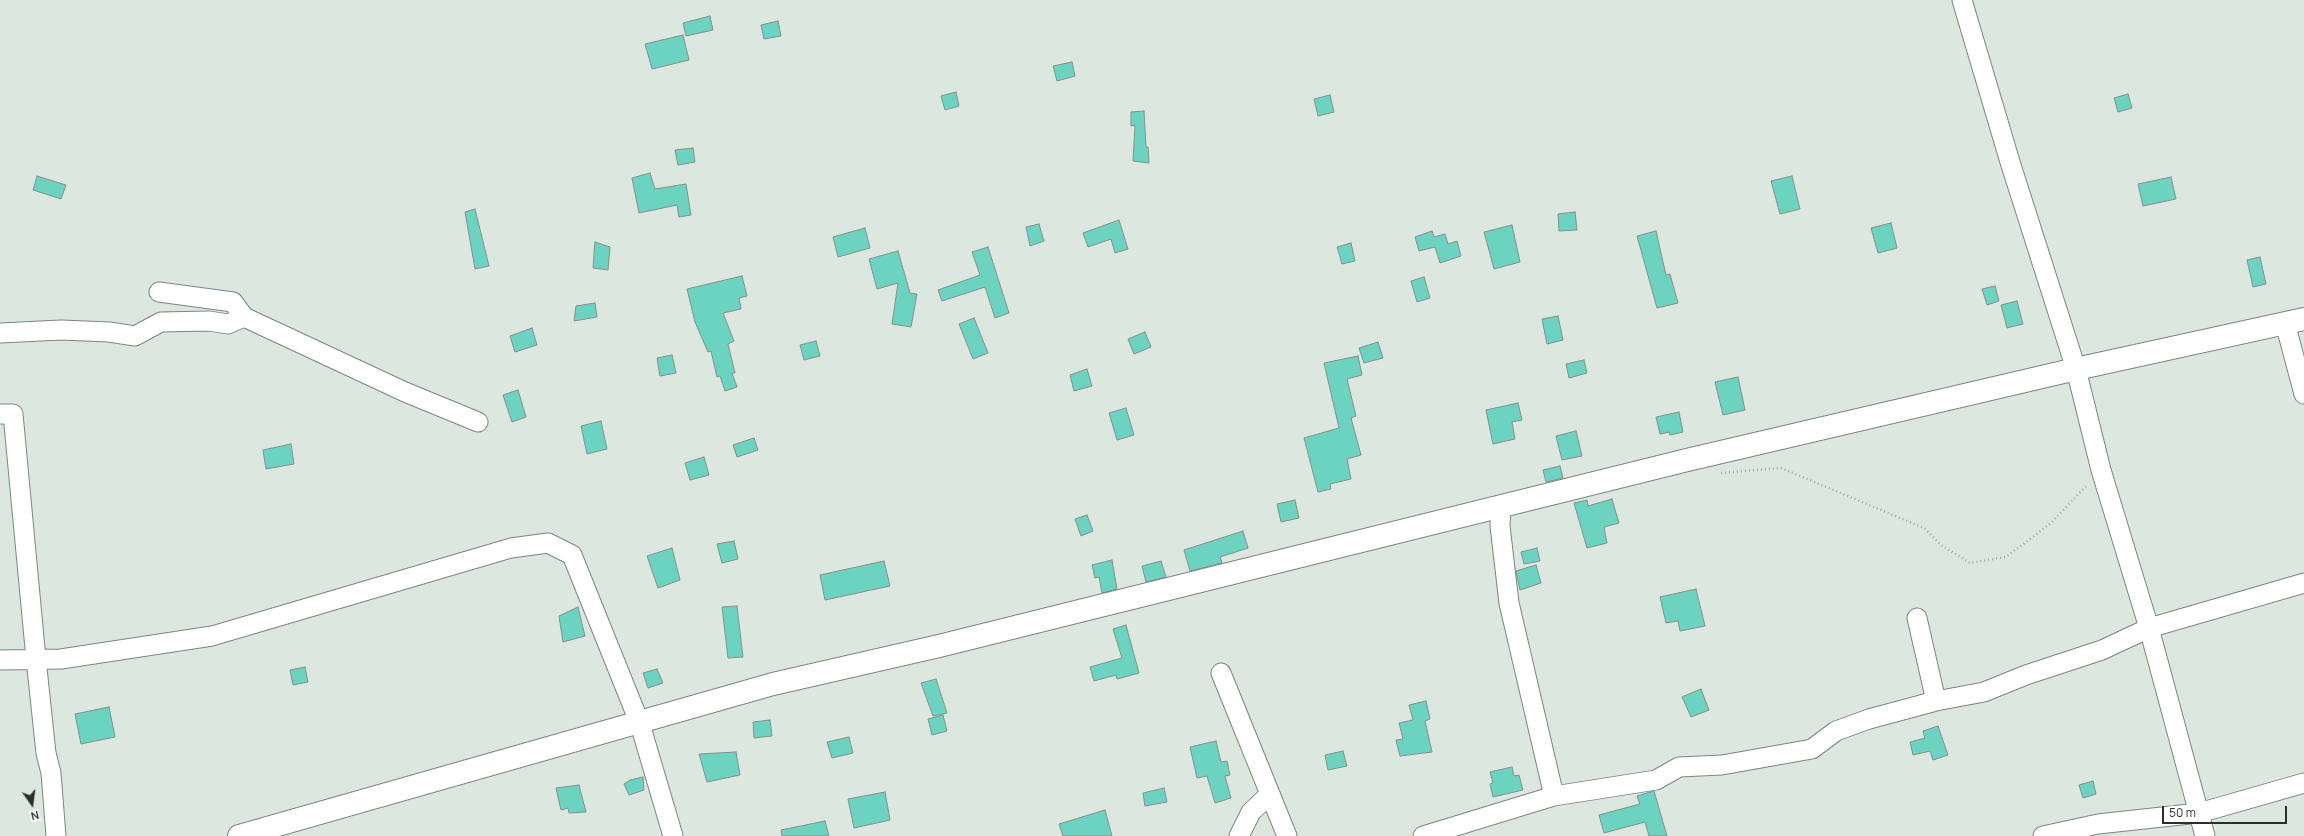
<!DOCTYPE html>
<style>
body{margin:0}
#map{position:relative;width:2304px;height:836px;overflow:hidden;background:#dce8df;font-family:Manrope,sans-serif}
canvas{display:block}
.north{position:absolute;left:12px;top:784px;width:40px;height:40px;-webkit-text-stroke:3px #fff;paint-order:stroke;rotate:166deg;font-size:11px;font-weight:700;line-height:16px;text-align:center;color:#2b2f2c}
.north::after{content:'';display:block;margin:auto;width:14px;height:18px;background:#2b2f2c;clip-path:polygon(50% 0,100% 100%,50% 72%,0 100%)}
.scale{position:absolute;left:2162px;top:806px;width:125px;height:18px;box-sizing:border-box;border:2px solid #2b2f2c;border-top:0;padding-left:5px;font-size:12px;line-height:14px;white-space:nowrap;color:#2b2f2c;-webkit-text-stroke:3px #fff;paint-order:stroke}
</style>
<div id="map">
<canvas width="2304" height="836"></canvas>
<div class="north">N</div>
<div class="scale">50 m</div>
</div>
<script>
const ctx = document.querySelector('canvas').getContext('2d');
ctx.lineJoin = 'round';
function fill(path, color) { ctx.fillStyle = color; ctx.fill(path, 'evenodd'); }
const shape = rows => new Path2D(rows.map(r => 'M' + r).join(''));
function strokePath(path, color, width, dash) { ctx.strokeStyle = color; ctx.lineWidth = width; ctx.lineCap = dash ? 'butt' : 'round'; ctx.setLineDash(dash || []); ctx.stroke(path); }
const building = shape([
 [710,16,713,30,686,36,683,23,710,16],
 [778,21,781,36,764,39,761,25,778,21],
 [683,35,689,60,652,69,645,44,683,35],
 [1072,62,1075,76,1057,81,1053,66,1072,62],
 [956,92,959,106,945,110,941,96,956,92],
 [2128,94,2132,108,2118,112,2114,98,2128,94],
 [1330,95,1334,112,1318,116,1314,99,1330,95],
 [1144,111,1146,147,1148,147,1149,163,1133,161,1135,125,1131,126,1131,112,1144,111],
 [693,148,695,162,678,165,675,150,693,148],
 [650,173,655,189,686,184,691,215,679,217,677,205,639,213,632,178,650,173],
 [37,176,66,185,61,199,33,190,37,176],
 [1792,176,1800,209,1780,214,1771,181,1792,176],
 [2171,177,2176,199,2143,206,2138,184,2171,177],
 [475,209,489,266,475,269,465,212,475,209],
 [1575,212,1577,230,1559,231,1558,214,1575,212],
 [1119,220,1128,249,1115,253,1111,239,1088,247,1083,233,1119,220],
 [1891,223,1897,248,1878,253,1871,228,1891,223],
 [1039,224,1044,241,1030,246,1026,227,1039,224],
 [1512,225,1520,262,1494,269,1484,232,1512,225],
 [865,228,870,248,838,257,833,237,865,228],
 [1432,231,1434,237,1445,234,1448,244,1457,241,1461,256,1440,263,1435,247,1419,251,1415,237,1432,231],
 [1656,231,1666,275,1670,274,1678,303,1657,308,1637,236,1656,231],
 [595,242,610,247,608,270,593,268,595,242],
 [1351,243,1355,261,1342,264,1337,247,1351,243],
 [988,247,1009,313,995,318,985,287,942,301,938,290,980,275,972,252,988,247],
 [898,251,910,293,917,294,911,327,892,324,898,283,877,289,869,259,898,251],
 [2260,257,2266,284,2253,287,2247,260,2260,257],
 [742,276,747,296,739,298,741,309,723,313,734,341,728,344,735,373,732,373,737,387,725,391,720,376,717,377,711,351,708,352,695,322,687,289,742,276],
 [1424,277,1430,298,1417,302,1411,281,1424,277],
 [1995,286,1999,301,1987,305,1982,289,1995,286],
 [2017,301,2023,324,2007,328,2001,305,2017,301],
 [595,303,597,317,574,321,576,306,595,303],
 [1558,316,1563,340,1547,344,1542,319,1558,316],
 [974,318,988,353,973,359,959,324,974,318],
 [532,328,537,345,515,352,510,336,532,328],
 [1145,332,1151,347,1134,354,1128,339,1145,332],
 [816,341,820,356,804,360,800,345,816,341],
 [1378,342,1383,358,1364,363,1359,348,1378,342],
 [672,355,676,373,660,376,657,358,672,355],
 [1358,356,1362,375,1347,379,1356,416,1351,418,1361,455,1347,459,1351,479,1330,484,1331,489,1318,492,1304,438,1339,428,1324,363,1358,356],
 [1584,360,1587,373,1569,378,1566,364,1584,360],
 [1087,369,1092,386,1074,391,1070,375,1087,369],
 [1738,377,1745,410,1723,415,1715,382,1738,377],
 [518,390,526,417,512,422,503,395,518,390],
 [1518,403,1522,420,1512,422,1515,439,1493,444,1486,410,1518,403],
 [1126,408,1134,435,1117,440,1109,413,1126,408],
 [1679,412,1683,432,1670,435,1669,432,1660,434,1656,417,1679,412],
 [601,421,607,449,587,454,581,426,601,421],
 [1576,431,1582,456,1562,460,1556,436,1576,431],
 [754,438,758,450,737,457,733,445,754,438],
 [291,444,294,464,266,469,263,450,291,444],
 [704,457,709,475,690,480,685,463,704,457],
 [1560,466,1563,478,1546,482,1543,470,1560,466],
 [1612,499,1619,523,1604,527,1607,543,1587,548,1574,503,1587,500,1588,506,1612,499],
 [1295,500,1299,518,1281,522,1277,504,1295,500],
 [1087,515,1093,531,1081,536,1075,519,1087,515],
 [1243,531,1248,548,1220,557,1222,563,1190,571,1184,550,1243,531],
 [734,541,738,559,722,563,717,544,734,541],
 [672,548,680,580,658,588,647,556,672,548],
 [1537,548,1540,561,1524,564,1521,552,1537,548],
 [1112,560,1117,589,1102,593,1099,577,1095,578,1092,565,1112,560],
 [884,561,890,586,825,600,820,575,884,561],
 [1161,561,1166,577,1146,582,1142,566,1161,561],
 [1536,565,1541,583,1520,590,1516,571,1536,565],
 [1696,589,1705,626,1680,631,1678,621,1666,623,1660,597,1696,589],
 [737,606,743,657,728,658,722,607,737,606],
 [578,607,585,636,563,642,559,616,578,607],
 [1126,625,1139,673,1117,679,1116,675,1094,681,1090,667,1122,658,1113,629,1126,625],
 [305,667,308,682,293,685,290,670,305,667],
 [657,669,663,683,648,688,643,673,657,669],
 [936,679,947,713,933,716,921,683,936,679],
 [1701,689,1709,710,1691,717,1682,697,1701,689],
 [1426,701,1430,719,1425,721,1432,752,1400,756,1396,740,1403,739,1399,723,1413,720,1409,705,1426,701],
 [109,707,115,737,81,744,75,714,109,707],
 [943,715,947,731,932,735,928,719,943,715],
 [770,720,772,736,754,738,753,722,770,720],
 [1938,726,1948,755,1933,760,1930,751,1913,755,1910,742,1925,738,1923,731,1938,726],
 [849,737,853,753,832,758,827,742,849,737],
 [1216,741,1221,762,1227,761,1230,775,1225,776,1231,798,1215,803,1207,776,1197,778,1190,747,1216,741],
 [1343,751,1347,766,1328,770,1325,755,1343,751],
 [736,752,740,775,707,782,699,754,736,752],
 [1512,767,1514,776,1519,775,1523,790,1493,797,1490,784,1493,783,1490,772,1512,767],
 [643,777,644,790,629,795,624,784,630,780,643,777],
 [2093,781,2096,794,2083,798,2079,785,2093,781],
 [579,785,586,812,569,813,568,808,561,810,556,788,579,785],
 [1164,788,1167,802,1145,806,1143,793,1164,788],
 [1654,791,1667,836,1649,836,1645,822,1604,833,1599,815,1640,804,1637,796,1654,791],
 [885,792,890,820,854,828,848,799,885,792],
 [1105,810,1112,836,1063,836,1059,824,1105,810],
 [825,821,829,836,782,836,781,830,825,821]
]);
const path = shape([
 [1721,473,1781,468,1924,528,1941,545,1970,563,2006,557,2051,523,2087,485]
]);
const street = shape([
 [1962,0,2010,162,2076,369,2101,470,2149,628,2205,836],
 [159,292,233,302,244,317,405,392,478,422],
 [2285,323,2304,394],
 [0,333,61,330,109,332,135,336,161,322,209,321,228,324,244,317],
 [0,414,13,414,36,659,46,753,51,773,56,836],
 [1501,507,1500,526,1509,603,1554,796],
 [1917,618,1936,701],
 [0,660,61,659,212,636,511,548,548,543,572,555,640,724,673,836],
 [1221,673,1287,836],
 [1239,836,1251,812,1270,794],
 [1423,836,1554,796,1656,780,1679,767,1722,765,1812,749,1836,731,1869,719,1936,701,1984,692,2026,675,2102,650,2149,628,2304,583],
 [2043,836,2098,824,2199,813,2304,783]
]);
const secondary = shape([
 [239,836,773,684,939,646,1687,460,2076,369,2304,319]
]);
fill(building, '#6dd3c1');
strokePath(building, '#82908d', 1);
strokePath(street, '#7c867e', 21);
strokePath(secondary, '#7c867e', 24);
strokePath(path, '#a0a9a2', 2.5, [1, 3]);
strokePath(street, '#fff', 19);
strokePath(secondary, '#fff', 22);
</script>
